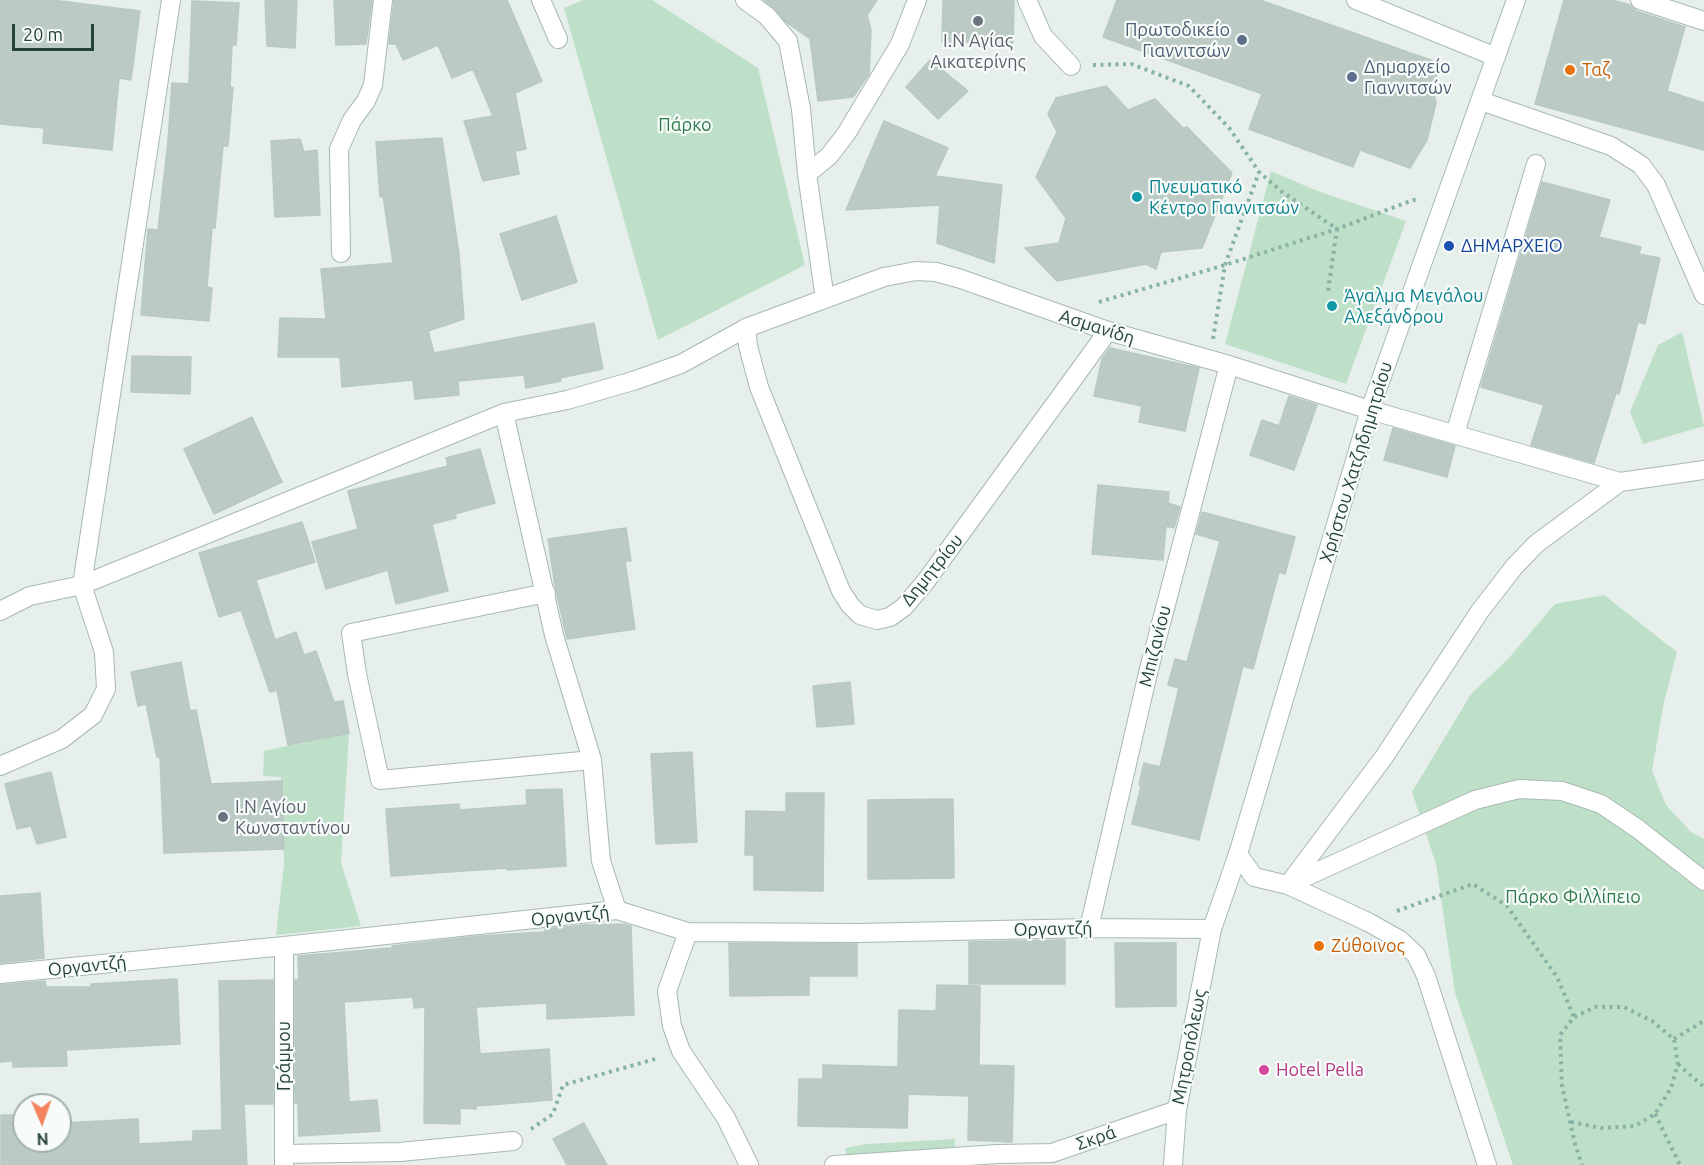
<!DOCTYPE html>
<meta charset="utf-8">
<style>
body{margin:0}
#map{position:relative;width:1704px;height:1165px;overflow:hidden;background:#e6efeb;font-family:Ubuntu,sans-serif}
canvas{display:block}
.north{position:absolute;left:12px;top:1093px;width:60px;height:60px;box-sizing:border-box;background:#f7fbf9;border:2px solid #a3b1ad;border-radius:50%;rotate:178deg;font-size:16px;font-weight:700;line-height:24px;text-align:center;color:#24423a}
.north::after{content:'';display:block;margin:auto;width:21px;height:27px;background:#f4845f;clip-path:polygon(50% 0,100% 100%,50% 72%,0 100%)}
.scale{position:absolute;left:12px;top:24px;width:82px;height:27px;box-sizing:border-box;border:3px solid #24423a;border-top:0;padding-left:8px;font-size:18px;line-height:21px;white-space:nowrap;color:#24423a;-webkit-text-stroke:4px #f7fbf9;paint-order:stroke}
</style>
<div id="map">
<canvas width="1704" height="1165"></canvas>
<div class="north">N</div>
<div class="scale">20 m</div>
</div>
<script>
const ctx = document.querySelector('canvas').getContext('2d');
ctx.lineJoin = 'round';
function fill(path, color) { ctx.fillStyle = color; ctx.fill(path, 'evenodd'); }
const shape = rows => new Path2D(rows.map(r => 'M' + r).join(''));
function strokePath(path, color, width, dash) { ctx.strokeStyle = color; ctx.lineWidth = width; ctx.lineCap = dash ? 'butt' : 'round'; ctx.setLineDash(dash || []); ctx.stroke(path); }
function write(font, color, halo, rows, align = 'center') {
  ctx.font = font + ' Ubuntu,sans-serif'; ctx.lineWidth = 4.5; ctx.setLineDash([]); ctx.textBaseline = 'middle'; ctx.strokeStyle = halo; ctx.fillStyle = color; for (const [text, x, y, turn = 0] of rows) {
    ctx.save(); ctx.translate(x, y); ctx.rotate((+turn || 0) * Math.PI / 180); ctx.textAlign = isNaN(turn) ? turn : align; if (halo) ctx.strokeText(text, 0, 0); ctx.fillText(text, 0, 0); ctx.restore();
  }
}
const green = shape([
 [583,0,652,0,758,68,805,265,658,340,564,8],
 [1271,171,1315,190,1406,221,1346,384,1225,344],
 [1682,332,1704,426,1643,444,1630,412,1658,345],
 [1604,595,1677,652,1664,702,1652,771,1666,805,1691,832,1704,839,1704,1165,1513,1165,1455,993,1436,864,1412,792,1471,694,1507,660,1555,604],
 [349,733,341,863,361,926,276,935,284,863,281,777,263,776,264,751],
 [955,1139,954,1165,849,1165,845,1148,866,1144]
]);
const building = shape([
 [0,0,52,0,140,11,131,80,119,78,112,150,43,143,44,128,0,124,0,0],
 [265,0,297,0,295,48,267,46,265,0],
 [334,0,372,0,366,44,336,45,334,0],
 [394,0,507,0,542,81,515,93,526,149,515,151,519,174,483,181,464,121,493,116,473,69,452,78,438,45,403,60,396,44,389,44,394,0],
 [764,0,877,0,867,15,871,30,869,74,853,97,818,101,810,39,786,22,775,9,764,0],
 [943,0,1014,0,1013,43,942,42,943,0],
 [1117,0,1260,0,1439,63,1433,91,1436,103,1427,140,1410,168,1360,150,1353,167,1249,129,1262,94,1103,37,1117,0],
 [1564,0,1612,0,1630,5,1636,11,1685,27,1667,91,1704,103,1704,150,1535,104,1564,0],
 [192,1,239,3,236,45,232,45,230,87,233,88,228,146,223,146,215,228,212,228,207,287,212,288,209,321,141,315,148,229,158,230,168,141,172,83,189,84,192,1],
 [930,60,968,91,938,119,906,87,930,60],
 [1106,86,1128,110,1155,99,1183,128,1187,127,1232,173,1202,248,1161,252,1156,269,1146,264,1057,281,1025,248,1059,243,1066,218,1036,177,1057,132,1048,114,1056,98,1106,86],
 [884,121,948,148,935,176,1002,185,994,263,937,243,940,205,846,210,884,121],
 [442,138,459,254,464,319,428,331,434,353,594,323,603,369,560,378,561,381,526,388,524,375,458,381,459,395,415,399,413,380,342,387,340,357,278,357,280,318,326,319,321,269,393,263,383,196,380,197,376,142,442,138],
 [300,139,304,152,317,150,320,215,275,217,271,141,300,139],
 [1542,182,1610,200,1599,237,1641,247,1639,254,1660,258,1645,324,1638,322,1619,394,1616,393,1594,463,1531,445,1544,405,1481,387,1542,182],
 [556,216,577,282,522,300,500,234,556,216],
 [1110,348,1199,368,1185,431,1139,422,1142,406,1094,396,1102,359,1110,348],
 [132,356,191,357,190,394,131,392,132,356],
 [1289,396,1317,405,1294,470,1250,455,1262,420,1279,426,1289,396],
 [252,417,282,482,214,514,184,449,252,417],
 [1393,428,1455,446,1447,477,1384,460,1393,428],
 [480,449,495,503,455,514,456,518,432,524,448,591,396,604,388,570,326,589,312,542,358,529,348,491,448,466,446,458,480,449],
 [1098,485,1169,492,1168,503,1180,507,1174,528,1166,526,1163,560,1092,554,1098,485],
 [1202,512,1295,537,1285,574,1279,572,1253,669,1243,666,1199,840,1132,824,1141,786,1139,785,1144,763,1160,767,1179,688,1168,685,1175,659,1187,662,1220,541,1196,534,1202,512],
 [302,522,315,562,256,580,275,640,296,632,304,655,316,651,334,702,343,701,349,733,288,745,277,690,270,692,241,610,219,617,199,553,302,522],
 [626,528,631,561,625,561,635,629,567,639,555,586,548,539,626,528],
 [181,662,190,711,196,710,211,784,282,781,284,849,164,853,160,757,157,757,146,704,138,706,131,672,181,662],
 [850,682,854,724,817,727,813,686,850,682],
 [692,752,697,842,656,844,651,754,692,752],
 [51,772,66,837,37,844,31,826,17,829,5,784,51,772],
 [562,789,566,866,507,870,507,868,391,876,386,809,459,804,460,810,527,805,526,790,562,789],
 [786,793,824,793,823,891,754,890,754,855,745,855,746,811,786,812,786,793],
 [953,799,954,878,868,879,868,800,953,799],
 [40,893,44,958,0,963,0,896,40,893],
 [623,924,631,926,634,1015,547,1019,547,1003,476,1007,480,1054,549,1049,552,1100,476,1106,476,1109,460,1108,460,1124,424,1123,425,1007,414,1008,413,997,344,1002,349,1102,377,1100,380,1131,299,1136,298,1103,295,1103,295,980,299,980,298,956,392,948,392,946,479,936,545,932,545,929,585,925,623,924],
 [1065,940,1065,984,969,984,969,942,1065,940],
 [729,943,857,944,857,976,809,976,809,995,730,996,729,943],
 [1115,943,1176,943,1176,1006,1116,1007,1115,943],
 [177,979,180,1044,66,1050,67,1066,13,1067,13,1061,0,1062,0,985,45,981,46,987,91,987,91,984,177,979],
 [273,980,273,1104,244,1104,247,1165,1,1165,1,1115,24,1115,24,1141,60,1141,60,1116,64,1116,64,1123,138,1119,139,1144,193,1141,193,1131,222,1130,219,981,273,980],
 [937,985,980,986,979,1065,1014,1066,1012,1142,968,1140,969,1096,908,1094,907,1128,798,1126,799,1079,823,1079,823,1065,898,1067,899,1010,936,1011,937,985],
 [584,1123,607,1165,567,1165,553,1139,584,1123]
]);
const path = shape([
 [1093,65,1131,64,1189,86,1230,129,1259,172,1281,191,1337,229,1328,291],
 [1099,302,1225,265,1337,229,1413,200,1420,200],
 [1213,339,1225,265,1259,172],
 [1397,911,1473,884,1507,906,1557,977,1574,1017],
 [1674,1039,1704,1021],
 [1678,1064,1704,1087],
 [1655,1114,1680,1165],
 [1571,1122,1601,1128,1635,1126,1655,1114,1671,1088,1678,1064,1674,1039,1652,1021,1624,1007,1595,1007,1574,1017,1560,1035,1562,1086,1575,1144,1582,1165],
 [531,1129,553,1114,563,1085,659,1058]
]);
const pedestrian = shape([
 [546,593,351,633,357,674,380,780,592,760]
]);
const minor = shape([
 [541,0,558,39],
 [745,0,767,16,788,41,801,109,807,174,825,299],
 [1027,0,1043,36,1071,66],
 [1640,0,1704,21],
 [807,174,829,156,846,134,900,44,917,0],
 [341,253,339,149,352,120,366,101,373,85,383,0],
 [746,328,748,346,759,387,841,591,850,605,860,615,877,620,890,617,904,607,926,581,1108,331],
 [504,413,554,635,592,760,601,861,617,910],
 [1455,434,1536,164],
 [0,611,30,596,82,585,504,413,567,400,633,381,681,364,746,328,884,277,916,271,936,272,961,279,1108,331,1229,365,1370,410,1620,482],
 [0,766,62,739,93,715,106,689,104,652,82,585,171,0],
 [1238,854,1254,877,1288,885,1368,922,1400,940,1416,955,1426,976,1487,1165],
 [1290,884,1475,800,1519,789,1562,791,1601,804,1638,829,1704,881],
 [1288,885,1384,757,1480,611,1514,567,1536,544,1620,482,1704,470],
 [1089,928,1149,669,1229,365],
 [688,932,667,991,672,1026,681,1051,726,1118,749,1165],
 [0,974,284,946,617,910,688,932,859,933,1089,928,1212,929],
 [284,1154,400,1152,513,1141],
 [284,1165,284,946],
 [834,1165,998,1154,1052,1153,1177,1110]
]);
const tertiary = shape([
 [1481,101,1611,146,1641,165,1656,185,1704,295]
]);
const secondary = shape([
 [1356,0,1496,57],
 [1173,1165,1177,1110,1212,929,1238,854,1370,410,1516,0]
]);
const markers = [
 [978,21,6,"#6b7280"],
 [1242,40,6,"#5c6f8a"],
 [1570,70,6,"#e8710a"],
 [1352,77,6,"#5c6f8a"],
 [1137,197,6,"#0f9aa8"],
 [1449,246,6,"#1a4fb4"],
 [1332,306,6,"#0f9aa8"],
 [223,817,6,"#6b7280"],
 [1319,946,6,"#e8710a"],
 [1264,1070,6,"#d1479c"]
];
const serviceNames = [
 ["Πρωτοδικείο",1230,30],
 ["Γιαννιτσών",1230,51],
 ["Δημαρχείο",1364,67,"left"],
 ["Γιαννιτσών",1364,88,"left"]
];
const worshipNames = [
 ["Ι.Ν Αγίας",978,41],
 ["Αικατερίνης",978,62],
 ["Ι.Ν Αγίου",235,807,"left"],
 ["Κωνσταντίνου",235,828,"left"]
];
const foodNames = [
 ["Ταζ",1582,70],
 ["Ζύθοινος",1331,946]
];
const parkNames = [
 ["Πάρκο",685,125],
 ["Πάρκο Φιλλίπειο",1573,897]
];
const cultureNames = [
 ["Πνευματικό",1149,187],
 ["Κέντρο Γιαννιτσών",1149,208],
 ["Άγαλμα Μεγάλου",1344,296],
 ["Αλεξάνδρου",1344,317]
];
const transitNames = [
 ["ΔΗΜΑΡΧΕΙΟ",1461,246]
];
const streetNames = [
 ["Ασμανίδη",1097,327,18],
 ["Χρήστου Χατζηδημητρίου",1356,462,-73],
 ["Δημητρίου",932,570,-51],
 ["Μπιζανίου",1155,646,-76],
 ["Οργαντζή",570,916,-6],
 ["Οργαντζή",1053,929,-1],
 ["Οργαντζή",87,966,-6],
 ["Μητροπόλεως",1189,1047,-79],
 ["Γράμμου",284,1056,-90],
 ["Σκρά",1096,1138,-19]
];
const hotelNames = [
 ["Hotel Pella",1276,1070]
];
fill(green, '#bfe0c8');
fill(building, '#bbcac4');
strokePath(building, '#b8c9c2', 1.5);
strokePath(pedestrian, '#a8b8b2', 20);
strokePath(minor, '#a8b8b2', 20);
strokePath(tertiary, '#a8b8b2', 20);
strokePath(secondary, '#a4bbb3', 20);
strokePath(path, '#86b3a5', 4, [3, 4.5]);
strokePath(pedestrian, '#fff', 18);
strokePath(minor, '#fff', 18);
strokePath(tertiary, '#fff', 18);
strokePath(secondary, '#fff', 18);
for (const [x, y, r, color] of markers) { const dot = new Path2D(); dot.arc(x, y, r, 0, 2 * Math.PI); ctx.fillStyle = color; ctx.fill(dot); strokePath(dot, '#f7fbf9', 2); }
write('18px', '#4e5e75', '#f7fbf9', serviceNames, 'right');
write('18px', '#5b616d', '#f7fbf9', worshipNames);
write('18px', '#c56008', '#f7fbf9', foodNames, 'left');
write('18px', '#2d7a4b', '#f7fbf9', parkNames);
write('18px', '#0d838f', '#f7fbf9', cultureNames, 'left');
write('18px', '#164399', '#f7fbf9', transitNames, 'left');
write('18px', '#24423a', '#f7fbf9', streetNames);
write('18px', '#b23c85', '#f7fbf9', hotelNames, 'left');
</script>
